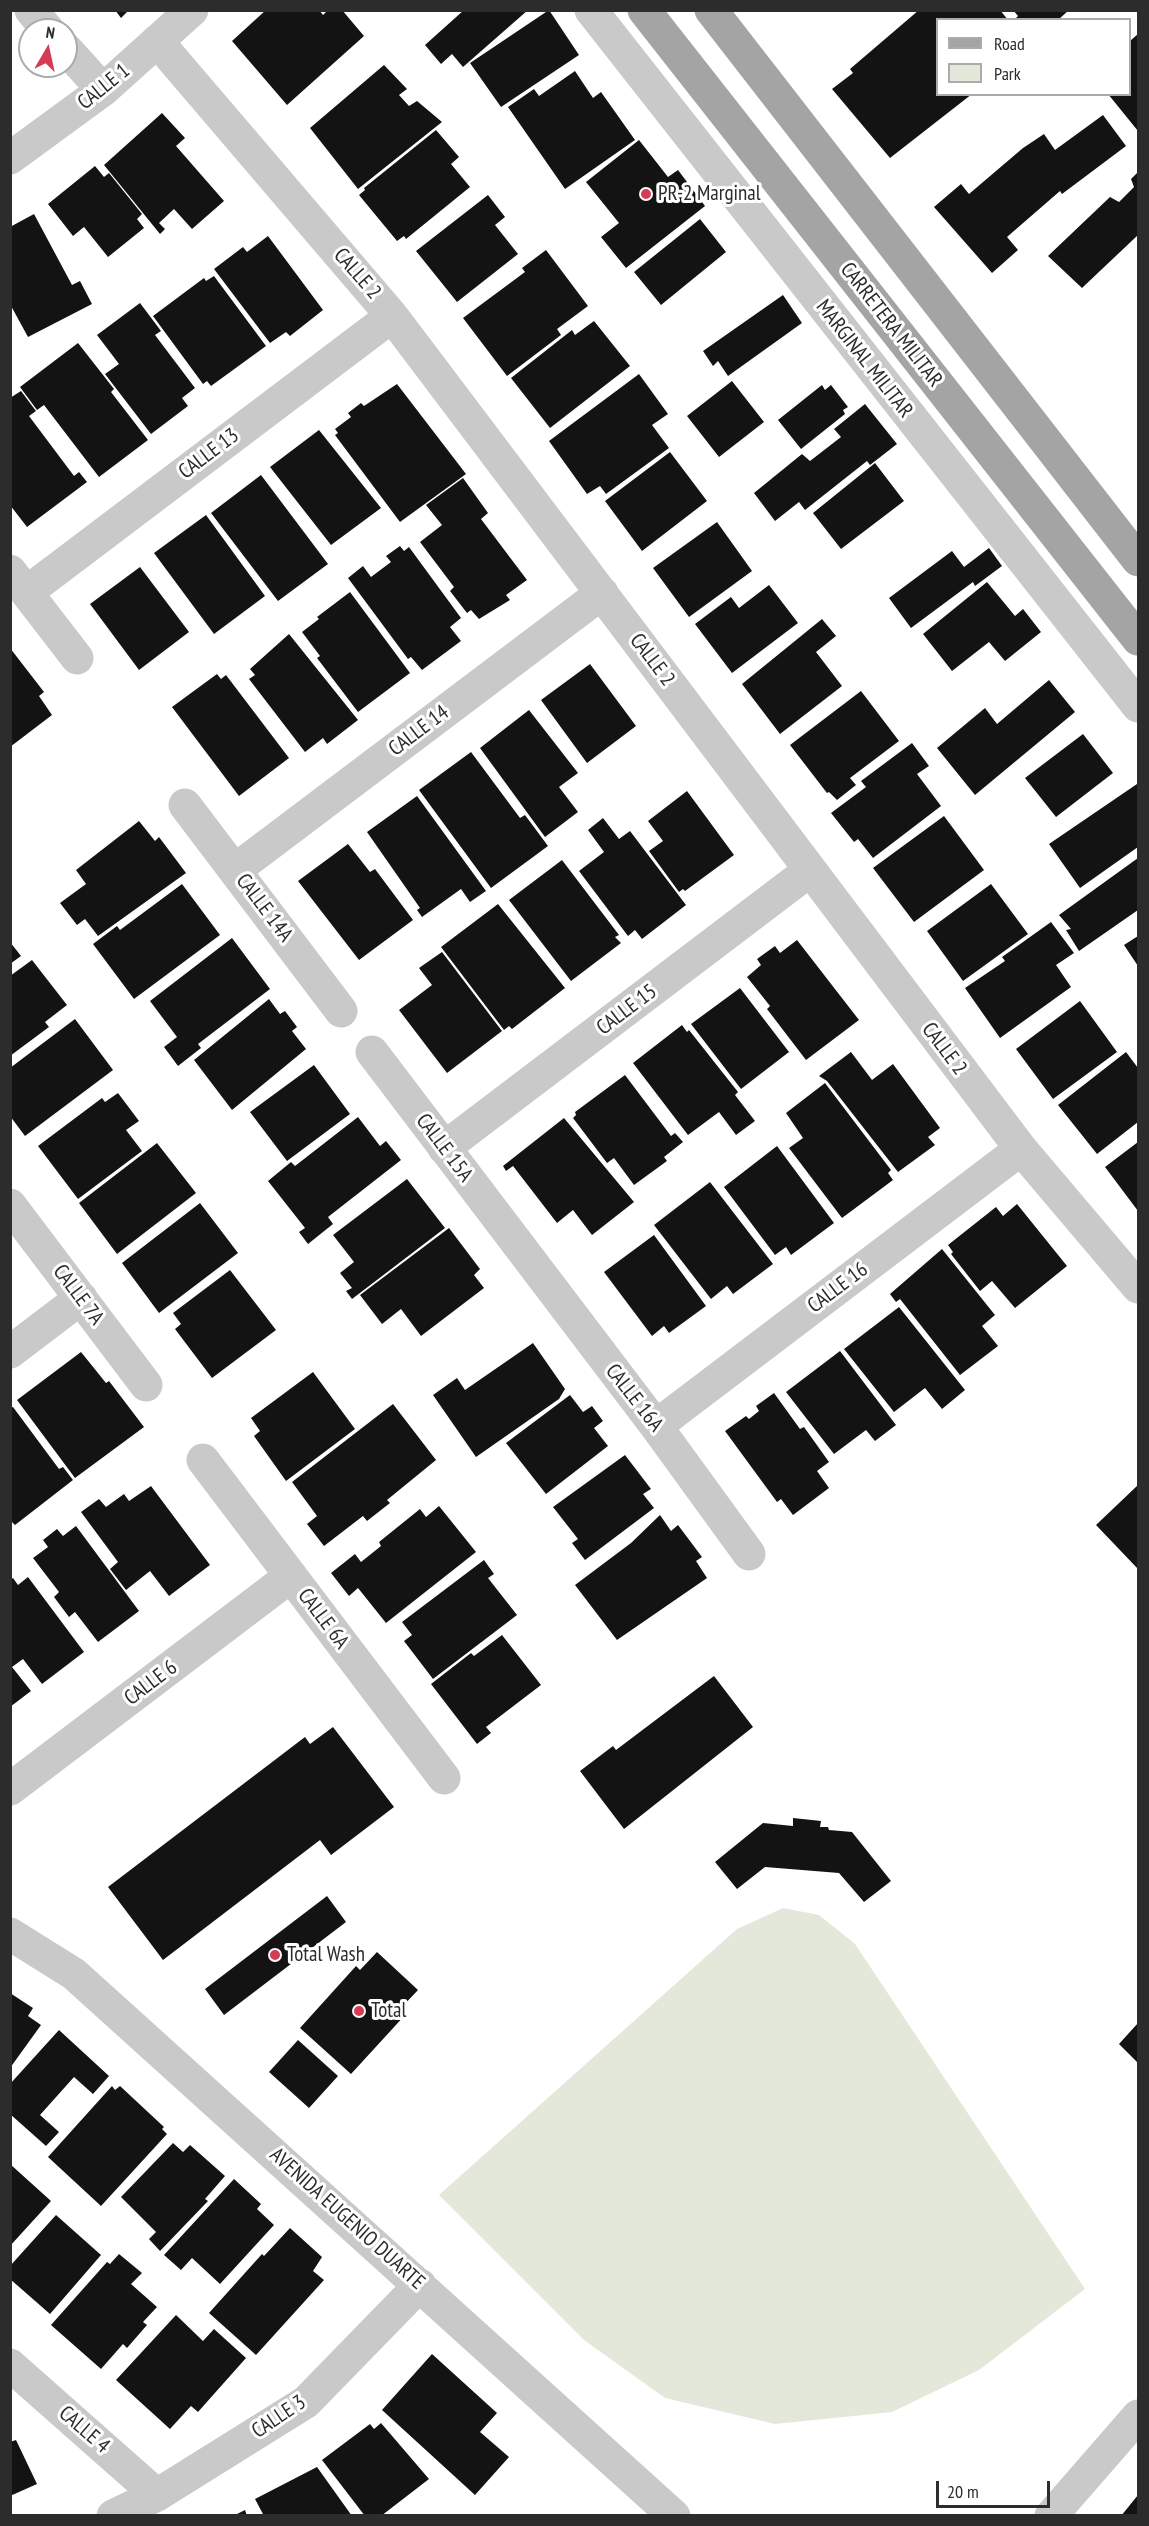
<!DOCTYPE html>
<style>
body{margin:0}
#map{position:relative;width:1149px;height:2526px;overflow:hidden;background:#fff;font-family:"PT Sans Narrow",sans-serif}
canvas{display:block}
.frame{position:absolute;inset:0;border:12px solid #2c2c2c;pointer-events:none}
.legend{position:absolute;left:936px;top:18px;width:195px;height:78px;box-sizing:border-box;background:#fff;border:2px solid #ababab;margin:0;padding:8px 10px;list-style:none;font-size:18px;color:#2c2c2c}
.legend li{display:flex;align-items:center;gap:12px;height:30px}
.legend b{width:30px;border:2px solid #ababab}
.north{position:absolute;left:18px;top:18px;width:60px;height:60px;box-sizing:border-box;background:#fff;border:2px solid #ababab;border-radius:50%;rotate:9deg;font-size:16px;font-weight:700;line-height:24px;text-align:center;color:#2c2c2c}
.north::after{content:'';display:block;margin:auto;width:21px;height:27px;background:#d53b53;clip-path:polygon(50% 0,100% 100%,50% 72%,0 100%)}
.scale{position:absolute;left:936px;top:2481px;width:114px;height:27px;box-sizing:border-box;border:3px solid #2c2c2c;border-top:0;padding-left:8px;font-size:18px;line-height:21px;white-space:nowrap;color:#2c2c2c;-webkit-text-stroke:4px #fff;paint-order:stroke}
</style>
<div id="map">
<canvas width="1149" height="2526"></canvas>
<div class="frame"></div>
<ul class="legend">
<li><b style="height:8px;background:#a4a4a4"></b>Road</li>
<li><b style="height:16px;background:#e3e8da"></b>Park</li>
</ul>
<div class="north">N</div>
<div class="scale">20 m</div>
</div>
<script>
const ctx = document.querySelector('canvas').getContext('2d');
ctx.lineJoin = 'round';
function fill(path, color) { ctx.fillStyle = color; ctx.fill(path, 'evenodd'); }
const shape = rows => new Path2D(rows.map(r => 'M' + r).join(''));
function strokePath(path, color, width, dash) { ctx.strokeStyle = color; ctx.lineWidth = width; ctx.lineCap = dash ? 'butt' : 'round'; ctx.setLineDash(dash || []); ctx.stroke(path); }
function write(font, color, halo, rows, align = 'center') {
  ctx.font = font + ' "PT Sans Narrow",sans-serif'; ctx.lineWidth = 6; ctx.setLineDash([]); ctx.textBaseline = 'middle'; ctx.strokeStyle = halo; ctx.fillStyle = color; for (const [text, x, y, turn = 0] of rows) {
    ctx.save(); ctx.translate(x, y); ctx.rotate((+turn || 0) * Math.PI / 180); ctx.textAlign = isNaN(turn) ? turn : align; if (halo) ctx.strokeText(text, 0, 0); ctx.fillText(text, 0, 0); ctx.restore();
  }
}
const green = shape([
 [783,1908,819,1915,855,1944,1085,2289,979,2370,892,2412,775,2424,665,2398,584,2340,439,2195,737,1929]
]);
const building = shape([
 [115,10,129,10,121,18],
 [266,10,319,10,323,15,328,10,342,10,364,36,287,105,232,41],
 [464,10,528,10,463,67,452,54,441,64,425,45],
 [549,10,579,55,501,107,470,63],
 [919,10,1000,10,1008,20,938,20,938,94,972,94,890,158,832,89,853,73,850,69],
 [1013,10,1069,10,1058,20,1014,20,1018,16],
 [1138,34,1138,131,1108,94,1130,94,1130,41],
 [384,65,407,89,399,95,409,106,417,101,442,122,358,189,310,128],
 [575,71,593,98,601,92,635,140,565,189,508,107,534,89,539,96],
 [162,113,185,138,176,146,224,201,192,229,174,209,159,223,165,229,160,234,104,165],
 [1103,115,1126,146,1062,194,1060,191,1007,237,1018,250,992,273,934,207,961,184,969,194,1023,148,1044,134,1055,150],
 [436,130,459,157,451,164,470,187,406,239,404,236,397,241,359,195,365,190,364,188],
 [639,140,668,177,678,170,705,206,626,268,601,237,619,223,586,182],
 [95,166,104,177,109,173,142,214,137,219,144,228,108,257,84,227,73,236,48,204],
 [1138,172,1138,235,1082,288,1048,256,1110,197,1119,202,1134,187,1131,179],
 [488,195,505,217,495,225,518,254,457,302,416,251],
 [34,214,72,285,80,281,92,304,28,337,10,304,10,227],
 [700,219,726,252,661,305,634,272],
 [268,236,323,310,290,336,286,332,270,343,214,269,243,247,247,252],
 [546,250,588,306,557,329,561,335,507,376,463,318,525,272,522,268],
 [214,276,266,346,211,386,207,381,203,384,153,316,204,278,206,281],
 [783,295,802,323,728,376,718,361,713,366,703,351],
 [140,303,161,331,155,335,195,388,182,398,188,406,151,434,105,374,119,364,97,335],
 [594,321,630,366,550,428,511,378,572,330,575,335],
 [78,343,114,389,111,392,148,440,99,477,44,405,37,410,20,387],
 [639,374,668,414,652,425,669,448,606,494,600,486,587,494,549,441],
 [732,381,764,422,719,457,687,416],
 [397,384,466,474,400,522,335,435,338,433,335,429,351,417,348,413,361,403,364,406],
 [822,385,825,390,831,385,848,407,843,410,845,414,801,449,778,420],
 [21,391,36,411,29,416,74,476,79,472,87,482,27,527,10,505,10,398],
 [865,404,897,444,870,465,867,461,805,510,799,502,775,521,754,493,802,454,810,461,841,437,834,429],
 [319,430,381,508,331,545,270,467],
 [670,452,707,501,642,551,605,501],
 [875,463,904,501,841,549,813,513],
 [261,475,328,564,278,601,211,513],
 [463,478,488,513,481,519,527,580,506,595,510,600,479,619,471,610,467,613,450,591,454,587,420,542,442,525,426,505],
 [206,515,265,596,214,634,154,553],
 [717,522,752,571,689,617,653,568],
 [400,546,404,551,409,547,461,618,450,627,461,641,422,670,411,657,408,659,348,578,363,566,371,577,391,562,386,556],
 [989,548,1002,566,975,586,973,582,911,628,889,598,952,551,964,567],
 [140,567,189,632,139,670,90,604],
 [987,582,1015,616,1023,609,1041,632,1005,661,989,642,952,671,923,634],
 [769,585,798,623,732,673,695,624,731,597,739,608],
 [350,592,410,673,358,712,317,658,320,656,302,632,319,619,317,617],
 [822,619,836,636,816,652,842,686,780,734,742,684],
 [289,634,358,720,327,744,323,738,305,752,249,679,255,675,250,669],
 [10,648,44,692,39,696,52,715,10,747],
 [590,664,636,726,587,763,541,700],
 [217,674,221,679,226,675,289,758,239,796,172,707],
 [1049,680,1075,712,975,795,937,748,985,708,997,724],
 [861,691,899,741,850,778,856,785,837,800,829,792,827,793,790,745],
 [529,710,578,773,559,787,578,812,545,837,480,748],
 [1083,734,1113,773,1056,817,1025,778],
 [912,743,929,766,917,774,941,806,873,858,858,839,854,842,831,813,866,787,861,781],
 [471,752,520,818,525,815,548,846,491,888,419,790],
 [1137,784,1138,847,1080,888,1049,844],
 [687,791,734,855,685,891,683,889,679,892,649,851,663,841,648,821],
 [417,796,486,891,470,902,461,889,422,917,417,910,420,908,367,832],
 [944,816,984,870,914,922,873,868],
 [603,818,619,839,630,831,686,905,642,939,635,930,628,936,579,871,604,852,588,830],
 [139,821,155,841,159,837,186,873,98,936,85,919,77,925,60,903,86,884,76,870],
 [348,844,370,872,375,869,413,920,359,960,298,881],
 [1138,858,1138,910,1079,951,1066,930,1071,929,1059,915],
 [562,860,619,935,615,937,621,943,571,981,509,900],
 [182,884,220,935,134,999,93,944,117,926,120,930],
 [991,884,1028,934,963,981,927,931],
 [498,904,565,988,512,1029,509,1026,504,1030,441,947],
 [1051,922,1074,953,1056,965,1071,987,1000,1038,965,988,1005,961,1002,957],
 [1138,936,1138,966,1124,945],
 [232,938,270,989,198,1044,201,1048,178,1066,164,1047,177,1037,150,1001],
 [797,940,859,1020,806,1060,767,1009,770,1006,747,977,761,965,757,959,775,946,780,953],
 [10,942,21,956,10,964],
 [442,952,502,1031,447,1073,399,1010,432,985,419,968],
 [32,960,67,1005,45,1022,49,1027,10,1056,10,976],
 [740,988,789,1052,741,1089,691,1024],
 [269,999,280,1014,285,1011,297,1027,292,1031,306,1049,232,1110,194,1060],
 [1080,1001,1117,1052,1053,1099,1016,1049],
 [75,1019,113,1070,25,1136,10,1116,10,1068],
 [682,1025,687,1032,689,1030,738,1092,735,1095,755,1121,736,1135,719,1112,688,1135,633,1063],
 [851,1052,872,1080,893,1064,940,1128,928,1137,935,1145,898,1172,827,1081,819,1076],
 [1126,1052,1138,1068,1138,1122,1097,1154,1058,1105],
 [314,1065,350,1114,287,1161,250,1112],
 [625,1075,671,1136,675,1133,683,1142,664,1157,667,1161,634,1185,614,1158,607,1163,573,1118,576,1115,575,1112],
 [825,1083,891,1170,888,1173,893,1180,842,1218,789,1148,803,1138,786,1113],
 [118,1093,139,1121,126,1130,142,1151,78,1199,38,1146,102,1098,105,1102],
 [358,1117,380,1146,386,1141,401,1160,328,1217,333,1224,308,1244,299,1232,305,1228,268,1181,291,1162,295,1166],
 [564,1118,634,1202,592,1235,573,1210,557,1223,513,1166,506,1171,503,1166],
 [1138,1142,1138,1211,1105,1167],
 [157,1143,196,1193,117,1254,79,1203],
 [777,1146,834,1223,791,1255,786,1247,775,1255,724,1187],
 [407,1179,445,1228,352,1299,346,1291,352,1288,340,1273,354,1262,333,1235],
 [710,1182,773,1264,733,1294,727,1286,711,1299,654,1225],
 [200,1203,238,1253,159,1313,122,1263],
 [1017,1204,1067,1266,1015,1308,992,1281,980,1291,951,1254,953,1252,948,1245,996,1207,1003,1216],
 [449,1228,480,1269,474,1275,484,1288,421,1336,401,1309,382,1324,360,1295],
 [654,1235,706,1306,669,1333,664,1326,652,1336,604,1272],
 [942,1249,995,1315,982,1326,998,1346,960,1375,900,1299,896,1302,890,1294],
 [230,1270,276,1330,212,1378,175,1329,181,1324,173,1313],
 [899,1307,965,1390,942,1409,925,1388,894,1412,844,1349],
 [533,1343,565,1389,559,1399,476,1457,433,1395,457,1378,465,1390],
 [840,1351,896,1425,875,1441,866,1430,834,1454,786,1392],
 [81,1352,106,1383,109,1381,144,1427,75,1478,17,1400],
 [313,1372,355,1429,286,1481,254,1436,260,1431,251,1418],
 [774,1393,800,1429,804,1427,829,1462,817,1471,829,1488,793,1515,781,1499,777,1502,725,1431,746,1416,749,1419,759,1411,756,1406],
 [570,1395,583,1412,592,1406,603,1421,594,1428,608,1446,546,1494,506,1443],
 [393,1404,436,1460,387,1500,390,1503,367,1521,363,1516,324,1546,307,1524,317,1516,292,1482],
 [13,1407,59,1469,63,1467,73,1480,15,1525,10,1520,10,1408],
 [625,1455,651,1489,643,1494,654,1508,585,1560,572,1543,578,1539,553,1507],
 [1138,1485,1138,1569,1096,1525],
 [151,1486,210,1565,169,1596,150,1571,126,1590,110,1569,118,1562,81,1512,99,1499,106,1507,124,1494,129,1501],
 [439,1506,476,1552,386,1623,358,1588,349,1596,331,1573,355,1554,361,1562,381,1546,379,1542,420,1509,426,1517],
 [660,1515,671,1531,678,1525,702,1557,696,1561,707,1578,617,1640,575,1585,631,1543],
 [76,1526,139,1611,98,1642,75,1612,69,1617,54,1597,59,1592,33,1558,48,1547,43,1540,57,1529,63,1536],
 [484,1560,494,1574,488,1578,517,1615,433,1679,404,1641,412,1635,402,1622],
 [28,1577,84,1652,42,1684,23,1659,12,1667,31,1691,10,1707,10,1580,13,1578,18,1585],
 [502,1635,541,1685,486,1727,491,1733,477,1744,431,1684,471,1653,474,1656],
 [714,1676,753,1727,624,1829,580,1771,613,1746,616,1750],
 [333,1727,394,1807,331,1855,320,1840,163,1960,108,1887,305,1737,310,1744],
 [793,1818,821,1821,820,1827,828,1827,829,1830,852,1832,891,1881,864,1902,839,1873,765,1867,737,1889,715,1862,763,1823,793,1826],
 [327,1896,346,1922,224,2015,205,1989],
 [377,1952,418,1990,401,2008,406,2014,351,2074,300,2028,356,1966,360,1970],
 [10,1993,33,2008,28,2016,41,2025,10,2068],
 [1138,2023,1138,2063,1119,2044],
 [59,2030,109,2076,93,2094,74,2077,40,2115,59,2132,46,2146,10,2114,10,2084],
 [298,2040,338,2076,309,2108,269,2072],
 [112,2086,115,2090,120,2086,164,2127,162,2129,167,2134,101,2206,48,2157],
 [173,2143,183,2152,190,2145,225,2176,205,2199,208,2201,160,2251,149,2239,156,2232,121,2197],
 [10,2164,51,2201,10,2246],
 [234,2179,261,2204,257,2209,274,2225,220,2284,192,2258,181,2270,164,2255],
 [56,2215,101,2255,50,2314,10,2279,10,2266],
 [290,2228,322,2257,313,2271,324,2280,256,2355,209,2313,262,2254,264,2256],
 [119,2254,142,2273,131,2284,157,2307,143,2322,147,2325,127,2348,123,2344,101,2369,51,2325,107,2262,110,2264],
 [176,2315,203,2341,214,2329,246,2358,198,2412,191,2406,170,2429,116,2380],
 [432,2354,497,2413,480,2432,509,2457,475,2495,382,2410],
 [381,2423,429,2479,381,2516,365,2516,322,2460,370,2424,374,2429],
 [16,2440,37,2484,10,2496,10,2442],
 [317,2467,352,2516,264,2516,255,2499],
 [1138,2495,1138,2516,1121,2516],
 [245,2510,247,2516,233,2516]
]);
const street = shape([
 [31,10,48,30],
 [591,10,1138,706],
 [157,41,392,316,1021,1149,1138,1287],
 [66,49,103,90],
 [10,158,103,90,192,10],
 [10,571,77,658],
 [27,592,392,316],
 [185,805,341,1011],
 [235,870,602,593],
 [372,1052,656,1426,749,1554],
 [444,1148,809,871],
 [10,1205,146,1385],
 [10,1352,81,1298],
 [656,1426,1021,1149],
 [203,1460,444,1778],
 [10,1789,291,1576],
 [10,1934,74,1974,674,2516],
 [10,2365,157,2495],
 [113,2516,157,2495,306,2402,420,2285],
 [1051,2516,1138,2416]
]);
const primary = shape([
 [644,10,1138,639],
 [711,10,1138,560]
]);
const markers = [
 [646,194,6,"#d53b53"],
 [275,1955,6,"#d53b53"],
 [359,2011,6,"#d53b53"]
];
const streetNames = [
 ["CALLE 1",104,87,-39],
 ["CALLE 2",357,274,49],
 ["CARRETERA MILITAR",891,325,52],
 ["MARGINAL MILITAR",864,359,52],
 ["CALLE 13",209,454,-37],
 ["CALLE 2",652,660,53],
 ["CALLE 14",419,731,-37],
 ["CALLE 14A",264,908,53],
 ["CALLE 15",627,1010,-37],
 ["CALLE 2",944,1049,53],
 ["CALLE 15A",444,1148,53],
 ["CALLE 16",838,1288,-37],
 ["CALLE 7A",78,1295,53],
 ["CALLE 16A",634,1398,52],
 ["CALLE 6A",323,1619,53],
 ["CALLE 6",151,1683,-37],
 ["AVENIDA EUGENIO DUARTE",347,2219,42],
 ["CALLE 3",279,2417,-34],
 ["CALLE 4",84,2430,41]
];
const poiNames = [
 ["PR-2 Marginal",658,194],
 ["Total Wash",287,1955],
 ["Total",371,2011]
];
fill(green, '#e3e8da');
fill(building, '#131313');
strokePath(street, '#c9c9c9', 33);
strokePath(primary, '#a4a4a4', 33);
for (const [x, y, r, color] of markers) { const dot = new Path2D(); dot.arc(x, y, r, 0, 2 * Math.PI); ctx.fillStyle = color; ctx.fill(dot); strokePath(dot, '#fff', 2); }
write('21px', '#2c2c2c', '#fff', streetNames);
write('21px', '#2c2c2c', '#fff', poiNames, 'left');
</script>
